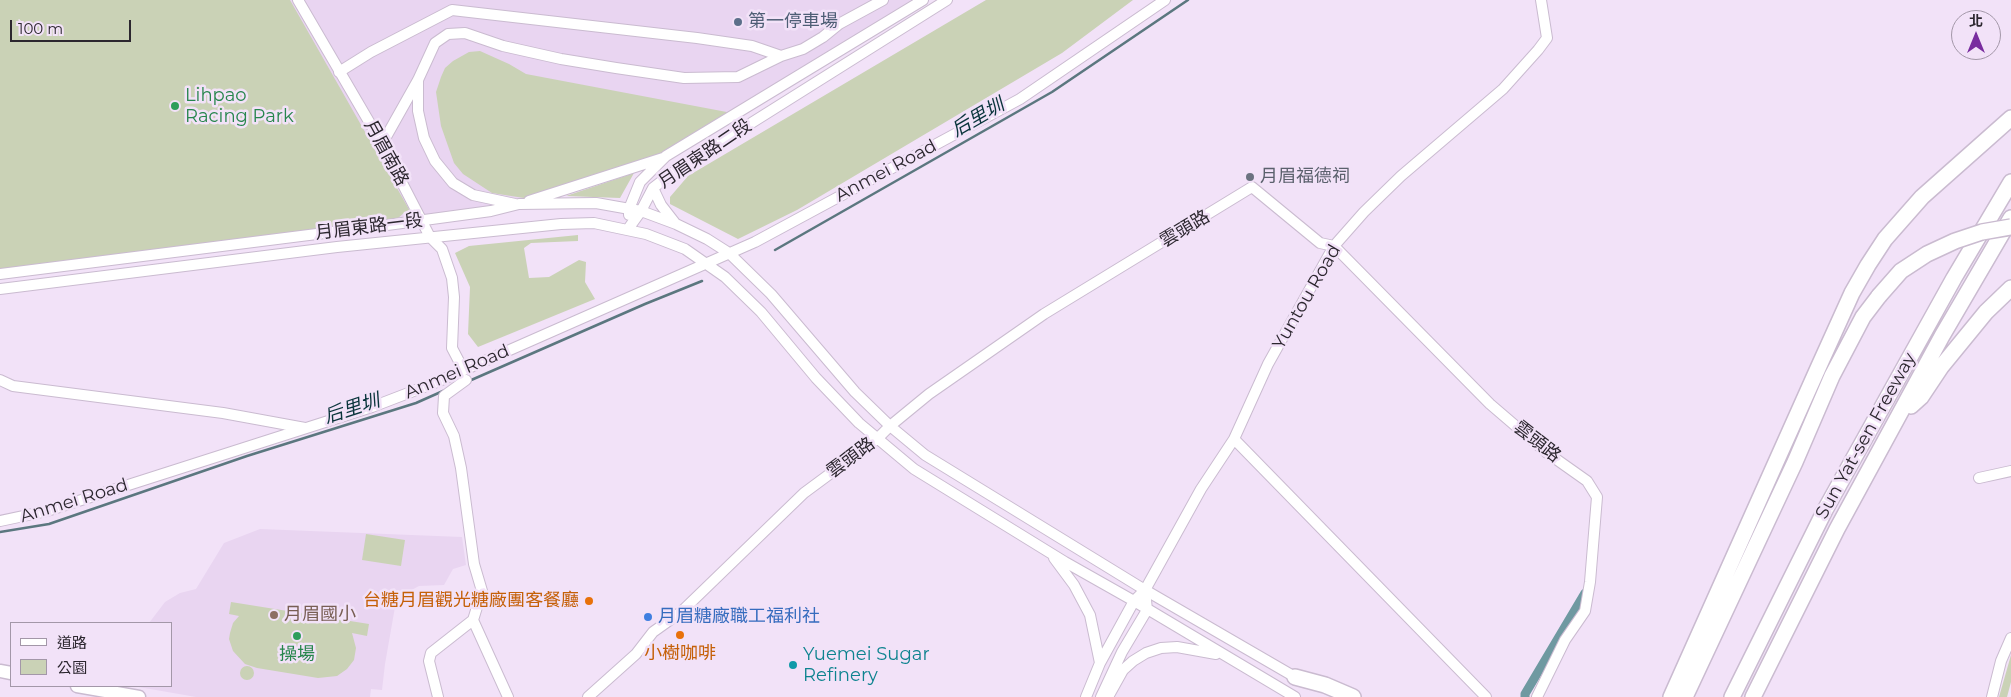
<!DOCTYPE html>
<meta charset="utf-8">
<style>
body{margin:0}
#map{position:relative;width:2011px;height:697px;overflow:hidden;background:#f2e2f8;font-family:Montserrat,"Noto Sans TC",sans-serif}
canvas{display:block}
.legend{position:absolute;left:10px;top:622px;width:162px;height:65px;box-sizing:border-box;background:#f2e2f8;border:1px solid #a397a8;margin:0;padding:6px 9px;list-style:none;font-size:15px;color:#2c272f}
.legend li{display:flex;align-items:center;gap:10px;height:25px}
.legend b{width:25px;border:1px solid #a397a8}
.north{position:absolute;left:1951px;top:10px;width:50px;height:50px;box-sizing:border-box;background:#f2e2f8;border:1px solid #a397a8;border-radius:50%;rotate:0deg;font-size:14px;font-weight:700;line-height:20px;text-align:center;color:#2c272f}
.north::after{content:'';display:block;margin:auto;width:18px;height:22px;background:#792d9f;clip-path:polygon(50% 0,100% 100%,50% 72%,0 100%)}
.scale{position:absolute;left:10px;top:20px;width:121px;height:22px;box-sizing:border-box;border:2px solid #2c272f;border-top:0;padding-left:6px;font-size:15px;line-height:18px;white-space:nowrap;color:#2c272f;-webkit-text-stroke:4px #f2e2f8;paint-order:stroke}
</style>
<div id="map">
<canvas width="2011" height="697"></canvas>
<ul class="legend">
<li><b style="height:6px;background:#fff"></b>道路</li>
<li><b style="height:14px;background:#cad2b6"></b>公園</li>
</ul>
<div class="north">北</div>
<div class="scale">100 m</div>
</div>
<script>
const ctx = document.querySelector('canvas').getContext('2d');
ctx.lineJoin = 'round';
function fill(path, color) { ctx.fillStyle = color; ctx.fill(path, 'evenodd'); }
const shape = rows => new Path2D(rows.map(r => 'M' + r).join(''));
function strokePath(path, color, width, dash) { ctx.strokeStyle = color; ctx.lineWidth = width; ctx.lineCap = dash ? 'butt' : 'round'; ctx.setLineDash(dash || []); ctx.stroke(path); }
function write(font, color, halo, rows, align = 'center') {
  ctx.font = font + ' Montserrat,"Noto Sans TC",sans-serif'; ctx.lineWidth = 5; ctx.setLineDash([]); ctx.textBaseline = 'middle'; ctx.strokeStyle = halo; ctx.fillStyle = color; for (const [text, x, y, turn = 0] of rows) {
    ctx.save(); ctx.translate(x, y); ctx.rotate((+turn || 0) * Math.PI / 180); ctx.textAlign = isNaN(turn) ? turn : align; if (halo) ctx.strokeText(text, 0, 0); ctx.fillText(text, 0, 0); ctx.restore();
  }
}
const built = shape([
 [0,0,913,0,665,154,521,200,473,209,0,271],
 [260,529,462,537,466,565,453,569,444,585,419,586,406,593,395,607,385,664,382,690,371,689,370,697,196,697,133,686,171,686,171,623,149,623,165,602,180,593,196,589,224,543]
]);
const green = shape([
 [0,0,290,0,410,211,405,212,397,219,0,270],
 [986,0,1133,0,1062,53,797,210,738,239,670,204,670,197,688,176],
 [480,51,509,64,526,74,732,113,666,152,524,198,492,193,463,174,454,163,441,126,436,92,441,77,445,68,453,61,469,52],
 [634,173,620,198,566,196],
 [578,235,578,241,531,243,524,248,529,278,549,277,579,260,586,262,585,282,595,299,478,347,468,334,470,287,455,253,469,246],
 [366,534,405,540,401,566,362,560],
 [231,602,369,624,367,636,352,633,356,648,354,660,347,669,337,676,318,678,257,668,245,664,233,651,229,639,230,633,233,623,239,616,229,614],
 [2011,655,2011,682,2007,697,1999,697],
 '240 673a7 7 0 1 1 14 0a7 7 0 1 1-14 0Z'
]);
const stream = shape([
 [775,250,1052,92,1188,0],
 [469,381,645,304,702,281],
 [0,532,49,524,247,456,416,403,443,391]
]);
const canal = shape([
 [1525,697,1525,694,1585,593]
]);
const minor = shape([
 [298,0,382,144,430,237,442,249,452,278,454,297,452,348,463,369],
 [339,72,371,52,452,10,697,38,752,46,781,56],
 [418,81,418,111,424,138,435,161,453,183,473,195,515,204],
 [382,144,418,80,435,43,448,34,465,33,503,46,561,59,616,68,684,78,738,77,781,56,803,49,823,37,839,24,883,0],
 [653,188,661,205,675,223],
 [529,201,663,158],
 [629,215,629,209,640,182,666,156,923,0],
 [628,229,641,211,653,188,675,171,947,0],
 [0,274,380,226,491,211,519,204,596,203,641,211,676,224,707,239,729,253,771,294,855,392,890,426,925,455,1145,590,1295,677],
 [0,289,337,247,561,224,594,223,646,234,685,249,725,277,761,312,816,378,859,423,914,469,1065,562,1134,601,1295,697],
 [0,380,13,386,223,413,305,428],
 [1234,439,1486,697],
 [1979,478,2011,471],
 [0,521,47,511,372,407,437,382,755,242,1020,99,1165,0],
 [1054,558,1074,585,1090,615,1100,663],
 [473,620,508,697],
 [438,697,429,661,431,653,473,620,482,591,474,564,461,468,454,436,443,413,444,396,466,380],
 [588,697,636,654,653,632,681,612,804,493,877,439,890,426,929,394,1044,314,1252,187,1320,243,1334,246,1490,404,1546,452,1587,481,1597,497,1590,582,1585,611,1565,640,1537,697],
 [1086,697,1100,663,1134,601,1145,590,1201,489,1234,439,1268,364,1334,246,1364,212,1401,176,1503,89,1538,50,1547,38,1541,0],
 [1101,697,1122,652,1147,610,1145,590],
 [1108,697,1123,670,1133,661,1146,653,1161,648,1177,647,1216,654],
 [1992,697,2001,661,2011,638]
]);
const major = shape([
 [0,671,11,673],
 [77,686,139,697]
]);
const highway = shape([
 [1911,406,1921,397,1941,367,1986,312,2011,288],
 [1295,677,1325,685,1353,697],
 [1671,697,1819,366,1852,293,1868,265,1885,239,1922,197,2011,118],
 [1685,697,1795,462,1832,376,1863,317,1879,296],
 [1732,697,1825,510,1954,278,2011,182],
 [1753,697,1837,529,1942,336,2011,218]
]);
const highwayBridge = shape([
 [1879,296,1901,271,1927,254,1955,241,1982,232,2011,227]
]);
const markers = [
 [738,22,5,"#5c6f8a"],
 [175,106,5,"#2e9e5b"],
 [1250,177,5,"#6b7280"],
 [589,601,5,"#e8710a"],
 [274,615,5,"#8d6e63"],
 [648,617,5,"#3f7fe0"],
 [680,635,5,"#e8710a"],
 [297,636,5,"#2e9e5b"],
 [793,665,5,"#0f9aa8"]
];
const serviceNames = [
 ["第一停車場",748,22]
];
const leisureNames = [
 ["Lihpao",185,96],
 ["Racing Park",185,117],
 ["操場",297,655,"center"]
];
const streetNames = [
 ["月眉南路",386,153,61],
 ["月眉東路二段",705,154,-34],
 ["Anmei Road",886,171,-28],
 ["月眉東路一段",369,227,-7],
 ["雲頭路",1185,229,-31],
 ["Yuntou Road",1307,297,-60],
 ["Anmei Road",457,372,-23],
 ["Sun Yat-sen Freeway",1866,436,-61],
 ["雲頭路",1537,442,38],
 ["雲頭路",851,458,-37],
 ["Anmei Road",74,501,-17]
];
const worshipNames = [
 ["月眉福德祠",1260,177]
];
const foodNames = [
 ["台糖月眉觀光糖廠團客餐廳",579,601],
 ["小樹咖啡",680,654,"center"]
];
const educationNames = [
 ["月眉國小",284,615]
];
const shopNames = [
 ["月眉糖廠職工福利社",658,617]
];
const cultureNames = [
 ["Yuemei Sugar",803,655],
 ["Refinery",803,676]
];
const waterNames = [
 ["后里圳",978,118,-30],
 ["后里圳",352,409,-18]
];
fill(built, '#e9d5f1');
fill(green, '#cad2b6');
strokePath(stream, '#5b777f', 2.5);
strokePath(canal, '#6f99a1', 9);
strokePath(minor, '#cabbd0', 12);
strokePath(major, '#cabbd0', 15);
strokePath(highway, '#cabbd0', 18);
strokePath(minor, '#fff', 10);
strokePath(major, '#fff', 12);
strokePath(highway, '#fff', 15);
strokePath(highwayBridge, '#cabbd0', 18, []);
strokePath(highwayBridge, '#fff', 15);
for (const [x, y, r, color] of markers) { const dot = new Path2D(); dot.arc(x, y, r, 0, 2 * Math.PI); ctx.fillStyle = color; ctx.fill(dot); strokePath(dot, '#f2e2f8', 2); }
write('18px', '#4e5e75', '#f2e2f8', serviceNames, 'left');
write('18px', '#27864d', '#f2e2f8', leisureNames, 'left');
write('18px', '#2c272f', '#f2e2f8', streetNames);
write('18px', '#5b616d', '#f2e2f8', worshipNames, 'left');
write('18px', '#c56008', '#f2e2f8', foodNames, 'right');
write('18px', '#785e54', '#f2e2f8', educationNames, 'left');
write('18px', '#366cbe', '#f2e2f8', shopNames, 'left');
write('18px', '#0d838f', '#f2e2f8', cultureNames, 'left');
write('italic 19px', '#09343b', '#f2e2f8', waterNames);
</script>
